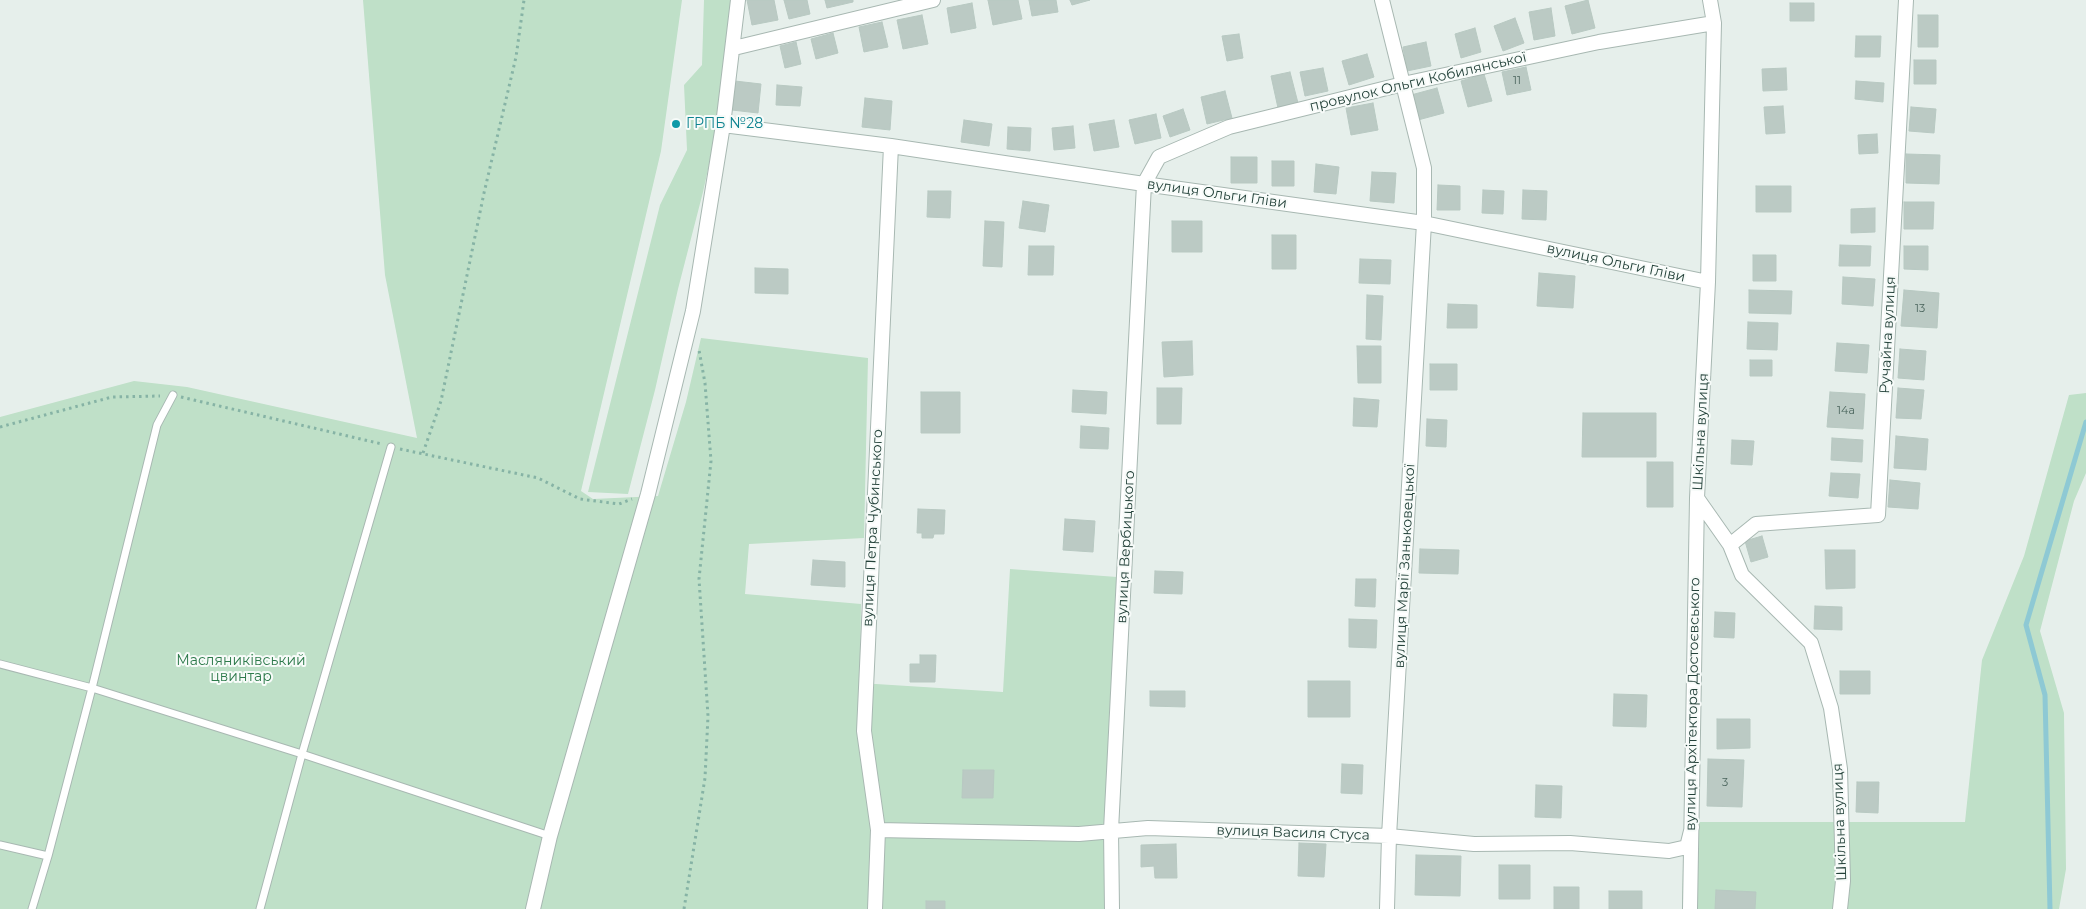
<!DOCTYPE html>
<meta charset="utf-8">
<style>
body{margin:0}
canvas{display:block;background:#e6efeb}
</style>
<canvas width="2086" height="909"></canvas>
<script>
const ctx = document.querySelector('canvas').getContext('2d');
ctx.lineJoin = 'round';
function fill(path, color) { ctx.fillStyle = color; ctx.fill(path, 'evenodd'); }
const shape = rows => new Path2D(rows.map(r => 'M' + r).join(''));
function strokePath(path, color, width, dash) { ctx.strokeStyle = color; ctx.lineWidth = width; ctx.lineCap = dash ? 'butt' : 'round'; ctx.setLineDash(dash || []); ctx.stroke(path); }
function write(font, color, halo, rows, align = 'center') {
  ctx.font = font + ' Montserrat,sans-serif'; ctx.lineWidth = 4; ctx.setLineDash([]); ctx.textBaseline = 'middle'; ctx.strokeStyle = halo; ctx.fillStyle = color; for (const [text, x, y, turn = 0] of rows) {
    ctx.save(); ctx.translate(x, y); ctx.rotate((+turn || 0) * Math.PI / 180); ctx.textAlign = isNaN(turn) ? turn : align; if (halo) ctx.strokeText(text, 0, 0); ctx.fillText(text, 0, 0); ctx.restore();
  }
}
const green = shape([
 [363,0,682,0,661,151,581,491,593,499,658,496,686,402,701,338,868,358,864,538,749,544,745,594,861,604,860,683,1003,692,1010,569,1117,577,1105,909,0,909,0,417,134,381,187,387,417,438,385,275],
 [704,0,734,0,726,87,703,192,678,289,655,390,628,494,588,492,660,205,687,150,684,85,702,65],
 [2086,393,2086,473,2074,501,2040,631,2064,713,2066,869,2059,909,1682,909,1684,822,1965,822,1982,660,2024,556,2069,395]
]);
const stream = shape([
 [2050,909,2045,695,2026,625,2086,422]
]);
const building = shape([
 [747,0,774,0,778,20,752,25,747,0],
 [784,0,807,0,810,14,789,19,784,0],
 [825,0,853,0,853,2,827,8,825,0],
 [988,0,1018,0,1022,19,993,25,988,0],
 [1029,0,1056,0,1058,12,1032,16,1029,0],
 [1070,0,1090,0,1072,5,1070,0],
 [1588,0,1595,28,1572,34,1565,6,1588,0],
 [972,3,976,28,951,33,947,8,972,3],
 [1790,3,1814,3,1814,21,1790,21,1790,3],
 [1551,8,1555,36,1534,40,1529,12,1551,8],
 [922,15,928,44,903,49,897,20,922,15],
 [1918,15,1938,15,1938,47,1918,47,1918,15],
 [1515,18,1524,43,1503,51,1494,26,1515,18],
 [882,22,888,47,864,52,859,27,882,22],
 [1475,28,1481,52,1461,58,1455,34,1475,28],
 [833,33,838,53,816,59,811,39,833,33],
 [1239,34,1243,58,1227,61,1222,36,1239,34],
 [1856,36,1881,36,1880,57,1855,57,1856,36],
 [796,42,801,64,785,68,780,46,796,42],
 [1426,42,1431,66,1407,71,1403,47,1426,42],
 [1367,54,1374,77,1349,85,1342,61,1367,54],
 [1914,60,1936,60,1936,84,1914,84,1914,60],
 [1526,67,1531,90,1507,95,1502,72,1526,67],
 [1323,68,1328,91,1305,96,1300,72,1323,68],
 [1786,68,1787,90,1763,91,1762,69,1786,68],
 [1290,72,1298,103,1278,108,1271,76,1290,72],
 [1484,74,1492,101,1468,107,1461,81,1484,74],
 [735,81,761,84,758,113,732,110,735,81],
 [1856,81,1884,83,1883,102,1855,99,1856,81],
 [777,85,802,87,800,106,776,105,777,85],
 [1437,88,1444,113,1418,120,1411,95,1437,88],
 [1225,91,1232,118,1207,124,1201,97,1225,91],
 [865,98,892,101,890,130,862,127,865,98],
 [1373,103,1378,130,1351,135,1346,108,1373,103],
 [1783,106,1785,133,1766,134,1764,107,1783,106],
 [1911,107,1936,109,1934,133,1909,131,1911,107],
 [1183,109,1190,130,1170,137,1163,116,1183,109],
 [1156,114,1161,138,1135,144,1129,120,1156,114],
 [964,120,992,124,989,146,961,142,964,120],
 [1114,120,1119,147,1094,151,1089,124,1114,120],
 [1073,126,1075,148,1054,150,1052,128,1073,126],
 [1008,127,1031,128,1030,151,1007,149,1008,127],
 [1877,134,1878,153,1859,154,1858,135,1877,134],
 [1906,154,1940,155,1939,184,1906,183,1906,154],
 [1231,157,1257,157,1257,183,1231,183,1231,157],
 [1272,161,1294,161,1294,186,1272,186,1272,161],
 [1316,164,1339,167,1336,194,1314,192,1316,164],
 [1372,172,1396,173,1394,203,1370,201,1372,172],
 [1438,185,1460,186,1460,210,1437,210,1438,185],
 [1756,186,1791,186,1791,212,1756,212,1756,186],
 [1483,190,1504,191,1503,214,1482,213,1483,190],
 [1523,190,1547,191,1546,220,1522,219,1523,190],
 [928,191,951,191,950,218,927,217,928,191],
 [1023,201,1049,205,1045,232,1019,228,1023,201],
 [1904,202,1934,202,1933,229,1904,229,1904,202],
 [1875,208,1875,232,1851,233,1851,209,1875,208],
 [985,221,1004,222,1002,267,983,266,985,221],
 [1172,221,1202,221,1202,252,1172,252,1172,221],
 [1272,235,1296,235,1296,269,1272,269,1272,235],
 [1840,245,1871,246,1870,266,1839,266,1840,245],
 [1029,246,1054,246,1053,275,1028,275,1029,246],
 [1904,246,1928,246,1928,270,1904,269,1904,246],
 [1753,255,1776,255,1776,281,1753,281,1753,255],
 [1360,259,1391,260,1390,284,1359,283,1360,259],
 [755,268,788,269,788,294,755,293,755,268],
 [1539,273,1575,276,1573,308,1537,306,1539,273],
 [1843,277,1875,279,1873,306,1842,304,1843,277],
 [1749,290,1792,291,1791,314,1749,313,1749,290],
 [1904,290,1939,293,1937,328,1901,326,1904,290],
 [1367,295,1383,296,1381,340,1366,339,1367,295],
 [1448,304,1477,305,1477,328,1447,328,1448,304],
 [1748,322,1778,323,1777,350,1747,349,1748,322],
 [1192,341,1193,375,1164,377,1162,342,1192,341],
 [1837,343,1869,345,1867,373,1835,371,1837,343],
 [1357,346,1381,346,1381,383,1358,383,1357,346],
 [1900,349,1926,351,1924,380,1898,378,1900,349],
 [1750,360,1772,360,1772,376,1750,376,1750,360],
 [1430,364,1457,364,1457,390,1430,390,1430,364],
 [1157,388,1182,388,1181,424,1157,424,1157,388],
 [1898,388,1924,390,1921,419,1896,418,1898,388],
 [1073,390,1107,392,1106,414,1072,412,1073,390],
 [921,392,960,392,960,433,921,433,921,392],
 [1830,392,1865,394,1863,429,1827,427,1830,392],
 [1354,398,1379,400,1377,427,1353,426,1354,398],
 [1583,413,1656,413,1656,457,1582,457,1583,413],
 [1427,419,1447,420,1446,447,1426,446,1427,419],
 [1081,426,1109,428,1108,449,1080,448,1081,426],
 [1896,436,1928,439,1926,470,1894,468,1896,436],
 [1832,438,1863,440,1862,462,1831,460,1832,438],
 [1732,440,1754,441,1752,465,1731,464,1732,440],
 [1647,462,1673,462,1673,507,1647,507,1647,462],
 [1831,473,1860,474,1858,498,1829,496,1831,473],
 [1890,480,1920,483,1918,509,1888,507,1890,480],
 [918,509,945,510,944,534,934,534,933,538,922,538,922,533,917,533,918,509],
 [1065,519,1095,521,1093,552,1063,550,1065,519],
 [1762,536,1768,557,1751,562,1745,541,1762,536],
 [1420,549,1459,550,1458,574,1419,573,1420,549],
 [1825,550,1855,550,1855,588,1826,589,1825,550],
 [813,560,845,562,845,587,811,585,813,560],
 [1155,571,1183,572,1182,594,1154,593,1155,571],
 [1356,579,1376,579,1375,607,1355,606,1356,579],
 [1815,606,1842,607,1842,630,1814,629,1815,606],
 [1715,612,1735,613,1734,638,1714,637,1715,612],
 [1349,619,1377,620,1376,648,1349,647,1349,619],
 [920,655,936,655,935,682,910,682,910,664,920,664,920,655],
 [1840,671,1870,671,1870,694,1840,694,1840,671],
 [1308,681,1350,681,1350,717,1308,717,1308,681],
 [1150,691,1185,691,1185,707,1150,706,1150,691],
 [1614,694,1647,695,1646,727,1613,726,1614,694],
 [1717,719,1750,719,1750,748,1717,749,1717,719],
 [1708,759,1744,760,1742,807,1707,806,1708,759],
 [1342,764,1363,765,1362,794,1341,793,1342,764],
 [963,770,994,770,993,798,962,798,963,770],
 [1857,782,1879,782,1878,813,1856,812,1857,782],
 [1536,785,1562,786,1561,818,1535,817,1536,785],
 [1299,843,1326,844,1324,877,1298,876,1299,843],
 [1176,844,1177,878,1155,878,1154,866,1141,867,1141,845,1176,844],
 [1416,855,1461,856,1460,896,1415,895,1416,855],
 [1499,865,1530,865,1530,899,1499,899,1499,865],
 [1554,887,1579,887,1579,909,1554,909,1554,887],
 [1716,890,1756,892,1755,909,1715,909,1716,890],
 [1609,891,1642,891,1642,909,1609,909,1609,891],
 [926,901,945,901,945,909,926,909,926,901]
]);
const path = shape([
 [181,397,382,444],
 [0,427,112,397,160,396],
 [400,449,538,478,580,499,619,504,632,499],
 [423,453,441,401,484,193,516,57,524,0],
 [684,909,705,778,708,716,699,579,711,461,705,383,699,350]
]);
const lane = shape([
 [0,664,92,688,302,754,550,836],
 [0,845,48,856],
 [32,909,48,856,92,688,157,425,173,395],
 [260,909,302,754,391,447]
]);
const street = shape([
 [1382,0,1424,168,1424,223,1389,836,1387,909],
 [1710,0,1714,23,1708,282,1697,498,1730,545,1742,575,1811,643,1831,708,1840,769,1843,881,1840,909],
 [734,48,933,0],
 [723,125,891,146,1144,184,1424,223,1708,282],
 [1730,545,1756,524,1878,515,1906,0],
 [878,830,1079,834,1148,828,1389,836,1474,844,1570,843,1669,851,1687,847,1692,827],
 [533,909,550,836,648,494,693,311,723,125,738,0],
 [875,909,878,830,864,731,891,146],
 [1112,909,1111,830,1144,184,1159,157,1229,127,1403,84,1599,42,1714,23],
 [1690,909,1697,498]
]);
const markers = [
 [676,124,5,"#0f9aa8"]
];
const numberNames = [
 ["11",1517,81],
 ["13",1920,309],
 ["14а",1846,411],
 ["3",1725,783]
];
const streetNames = [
 ["провулок Ольги Кобилянської",1418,82,-13],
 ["вулиця Ольги Гліви",1217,194,8],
 ["вулиця Ольги Гліви",1616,263,12],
 ["Ручайна вулиця",1888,335,-87],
 ["Шкільна вулиця",1701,432,-87],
 ["вулиця Петра Чубинського",873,528,-87],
 ["вулиця Вербицького",1126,547,-87],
 ["вулиця Марії Заньковецької",1405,566,-87],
 ["вулиця Архітектора Достоєвського",1693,704,-89],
 ["Шкільна вулиця",1840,822,-92],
 ["вулиця Василя Стуса",1293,833,2]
];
const cultureNames = [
 ["ГРПБ №28",686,124]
];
const parkNames = [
 ["Масляниківський",241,661],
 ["цвинтар",241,677]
];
fill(green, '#bfe0c8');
strokePath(stream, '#8ec9d4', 5);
fill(building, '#bbcac4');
strokePath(building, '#b8c9c2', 1);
strokePath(lane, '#a8b8b2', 9);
strokePath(street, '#a8b8b2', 16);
strokePath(path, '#86b3a5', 3, [2.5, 4]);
strokePath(lane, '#fff', 7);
strokePath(street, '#fff', 14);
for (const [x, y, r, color] of markers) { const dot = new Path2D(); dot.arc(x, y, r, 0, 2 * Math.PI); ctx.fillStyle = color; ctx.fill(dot); strokePath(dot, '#f7fbf9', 2); }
write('11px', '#4a645c', null, numberNames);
write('14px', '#24423a', '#f7fbf9', streetNames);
write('14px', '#0d838f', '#f7fbf9', cultureNames, 'left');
write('14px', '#2d7a4b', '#f7fbf9', parkNames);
</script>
